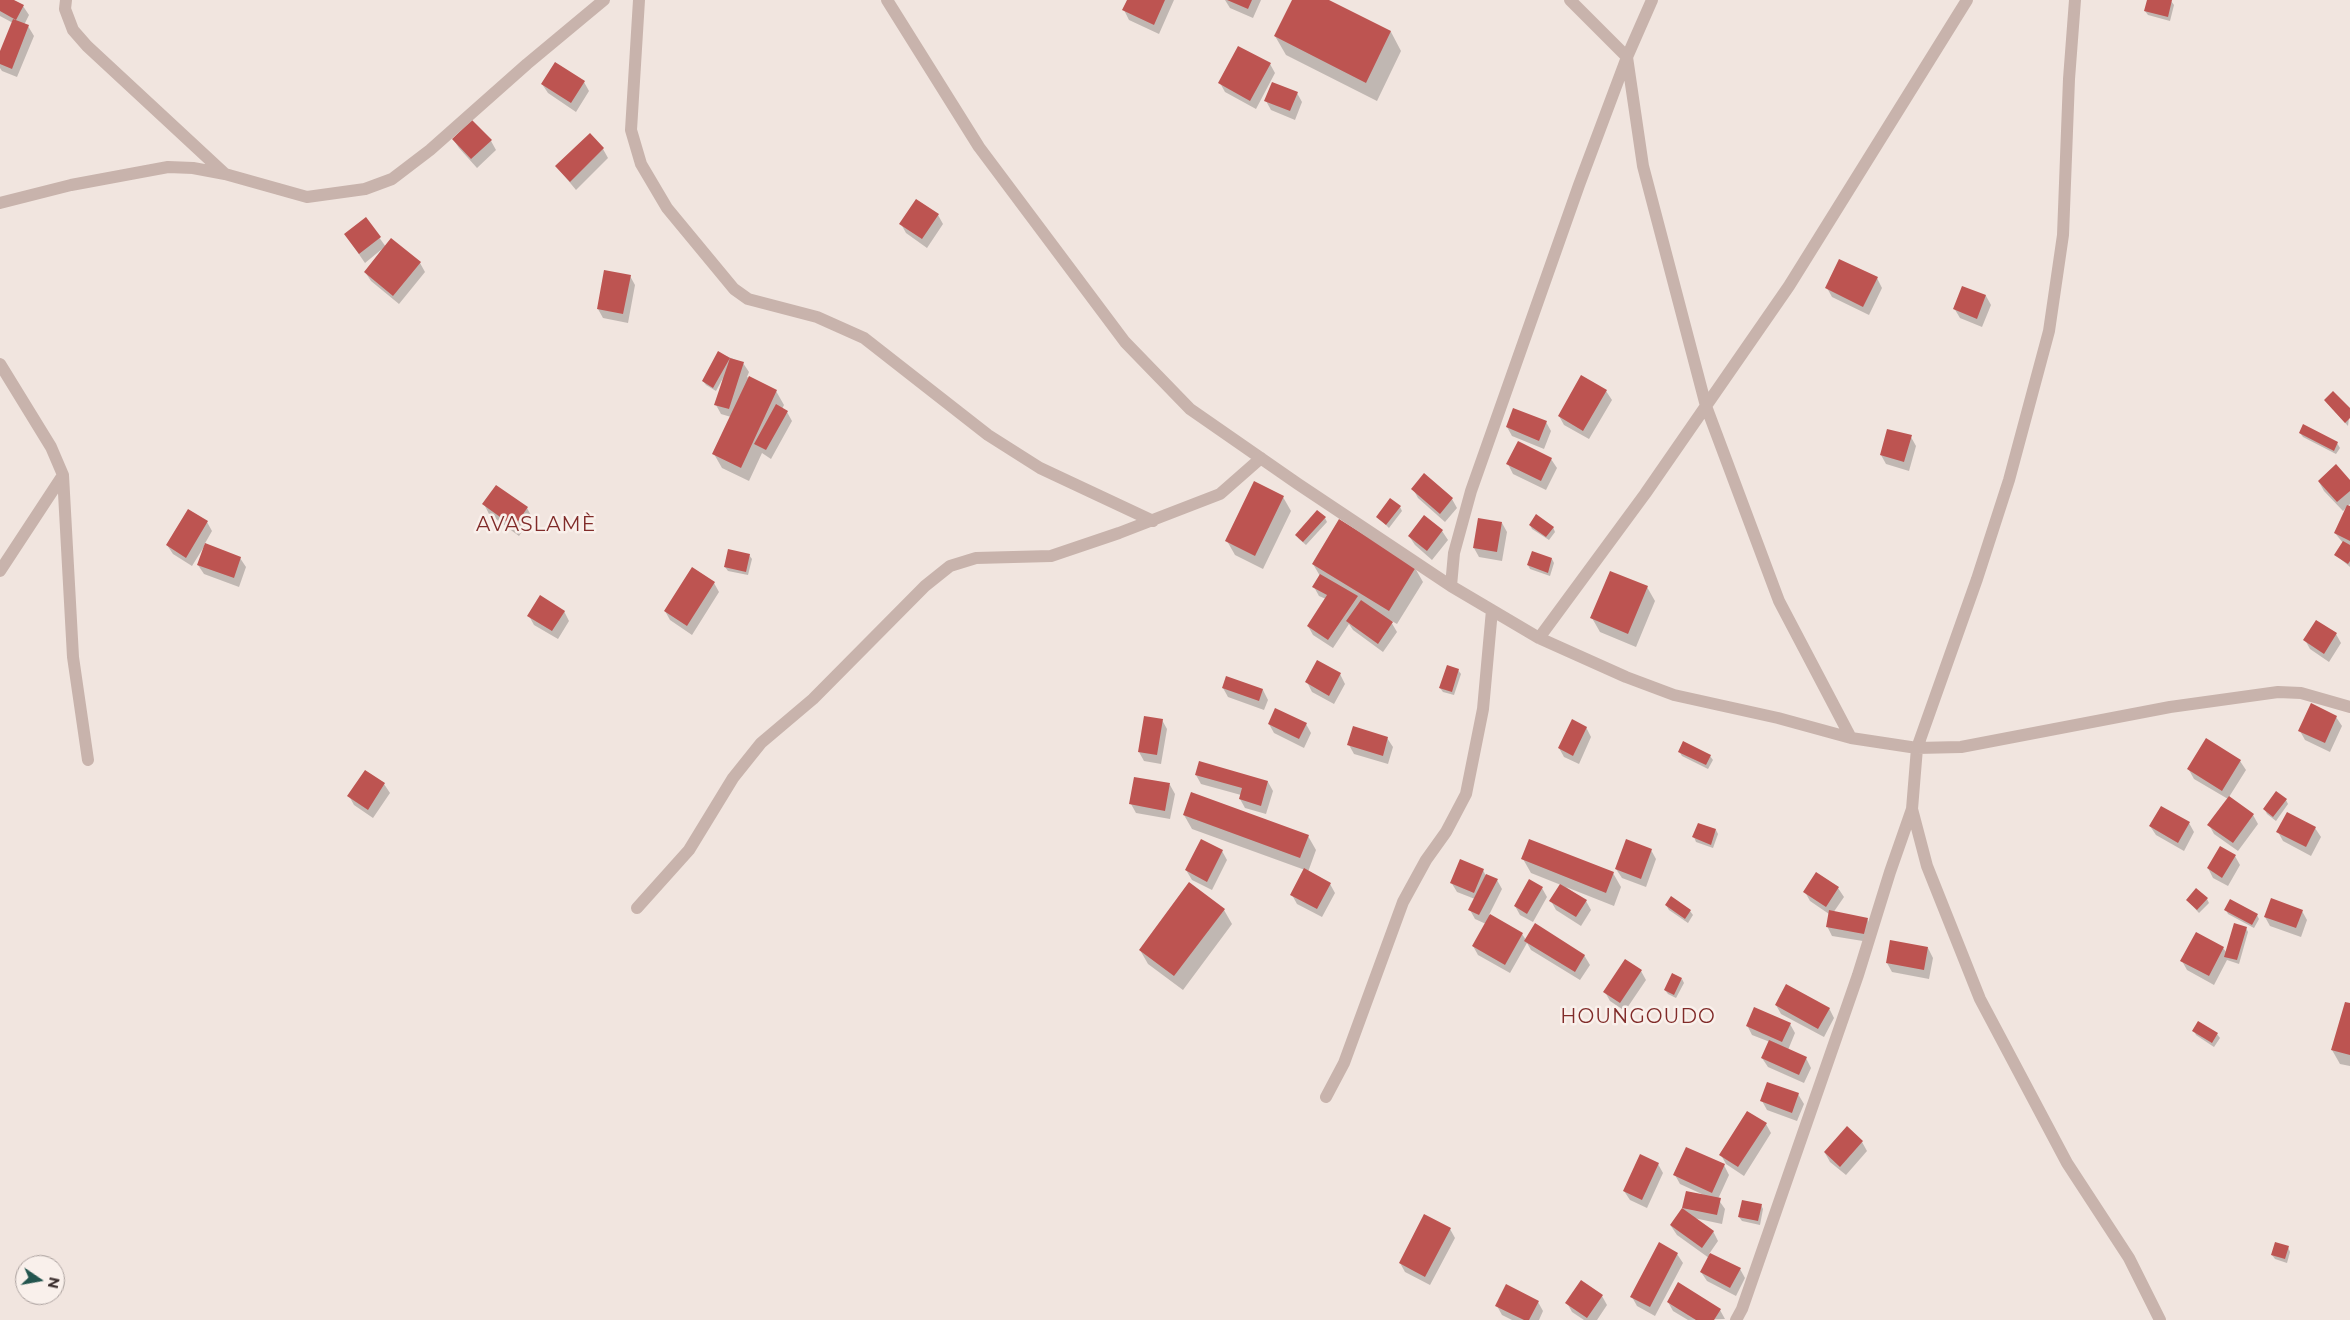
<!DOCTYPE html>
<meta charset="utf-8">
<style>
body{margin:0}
#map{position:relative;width:2350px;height:1320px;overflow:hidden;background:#f1e5df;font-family:Montserrat,sans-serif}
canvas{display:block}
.north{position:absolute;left:15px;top:1255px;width:50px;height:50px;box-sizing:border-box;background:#f9f0eb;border:1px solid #aba19e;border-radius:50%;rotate:102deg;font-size:14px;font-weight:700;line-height:20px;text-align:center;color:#372b2a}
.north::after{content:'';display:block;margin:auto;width:18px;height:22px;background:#23554e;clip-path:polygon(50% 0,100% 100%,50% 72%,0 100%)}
</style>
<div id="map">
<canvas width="2350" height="1320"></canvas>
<div class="north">N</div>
</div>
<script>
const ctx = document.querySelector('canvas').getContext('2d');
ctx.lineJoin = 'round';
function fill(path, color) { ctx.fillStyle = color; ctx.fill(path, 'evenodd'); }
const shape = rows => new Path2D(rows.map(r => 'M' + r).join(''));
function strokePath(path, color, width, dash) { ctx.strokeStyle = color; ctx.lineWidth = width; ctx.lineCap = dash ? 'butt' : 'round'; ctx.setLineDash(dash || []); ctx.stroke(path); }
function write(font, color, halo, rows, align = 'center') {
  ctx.font = font + ' Montserrat,sans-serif'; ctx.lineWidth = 5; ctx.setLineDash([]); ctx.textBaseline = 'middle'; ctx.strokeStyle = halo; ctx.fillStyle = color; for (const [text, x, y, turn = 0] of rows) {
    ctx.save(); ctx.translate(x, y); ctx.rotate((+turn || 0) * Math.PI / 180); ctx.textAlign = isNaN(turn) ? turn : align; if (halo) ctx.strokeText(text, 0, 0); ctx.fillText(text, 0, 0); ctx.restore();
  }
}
const shadow = shape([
 [0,0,12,0,23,6,29,15,24,25,28,26,34,36,17,77,2,71,0,68,0,54,13,23,0,16],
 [1128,0,1174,0,1159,34,1129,20,1124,10],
 [1225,0,1261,0,1253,18,1230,8],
 [1293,0,1326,0,1391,32,1401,51,1377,101,1286,55,1275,36],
 [2148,0,2171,1,2174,5,2170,21,2148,15,2145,11],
 [1270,64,1275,73,1256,109,1225,92,1220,83],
 [584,82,589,91,576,112,548,93,542,84],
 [1297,93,1302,102,1295,120,1271,110,1266,101],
 [590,135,603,149,608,158,576,190,557,167],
 [453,139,491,141,496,150,477,168,459,148],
 [938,215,943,224,927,248,906,233,901,224],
 [366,219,386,247,392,240,420,263,425,272,399,304,371,281,365,272,382,249,365,263,345,234],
 [605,272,630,276,635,285,628,323,603,318,598,309],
 [1877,278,1882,288,1869,315,1832,297,1827,288],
 [1963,287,1986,296,1991,305,1982,327,1960,318,1954,308],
 [719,353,743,363,749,372,747,377,776,391,784,405,782,409,787,412,792,421,771,459,762,453,749,481,722,468,714,454,731,417,721,414,716,405,723,378,716,391,706,385,703,381],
 [1606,391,1612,400,1589,439,1564,425,1559,416],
 [2325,400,2350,410,2348,426,2328,404],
 [1546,422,1551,431,1544,449,1512,436,1507,427],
 [2300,433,2337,443,2340,448,2336,454,2303,437],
 [1911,437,1916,446,1909,471,1886,464,1881,455],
 [1551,459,1557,468,1546,490,1513,474,1508,464],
 [2319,482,2350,482,2350,504,2343,511,2324,491],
 [1413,489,1452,499,1457,508,1445,522,1418,498],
 [1283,497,1291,511,1263,569,1235,555,1227,541],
 [484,504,527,508,532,517,519,536,489,514],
 [1400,507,1402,511,1389,528,1378,517],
 [2350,508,2350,567,2336,555,2343,543,2335,533],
 [1425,517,1442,531,1448,540,1432,560,1415,545,1409,536],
 [1325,518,1327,522,1306,545,1299,539,1296,535],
 [207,522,212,531,204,545,240,558,246,567,239,587,204,574,198,565,205,545,192,566,173,554,167,545],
 [1502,523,1507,532,1502,561,1479,557,1474,548],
 [1530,525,1553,527,1555,532,1549,540,1532,529],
 [749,555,752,559,748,575,728,571,725,567],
 [1552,559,1554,563,1550,576,1530,569,1528,565],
 [1313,564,1415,568,1423,582,1397,624,1390,620,1397,632,1383,652,1353,630,1349,624,1333,648,1313,635,1308,626,1326,599,1319,596,1314,587,1320,576],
 [714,583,719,592,692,635,670,620,665,611],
 [1647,587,1655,601,1636,647,1600,632,1592,618],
 [564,611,569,621,558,639,534,625,529,616],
 [2336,634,2341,643,2329,662,2310,649,2305,640],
 [1458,670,1461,674,1454,695,1443,692,1440,688],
 [1340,674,1345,684,1334,704,1312,692,1307,682],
 [1227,677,1263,690,1268,700,1264,710,1228,697,1223,688],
 [2336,717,2342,726,2330,752,2305,740,2300,731],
 [1162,720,1167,729,1161,764,1144,761,1139,752],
 [1269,724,1306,724,1311,733,1304,748,1274,733],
 [1586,727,1591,737,1579,764,1564,757,1559,748],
 [1387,738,1393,747,1388,764,1354,754,1349,745],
 [1679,751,1710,756,1713,760,1708,769,1682,756],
 [2240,761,2246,770,2229,797,2253,815,2258,824,2238,851,2214,834,2209,825,2228,799,2194,779,2189,770],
 [365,771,384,784,390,793,373,818,354,805,349,796],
 [1196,775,1268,782,1273,791,1266,814,1245,808,1240,799,1241,795,1201,784],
 [1170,785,1175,794,1170,819,1136,813,1131,804],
 [2286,800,2288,804,2276,821,2267,814,2265,810],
 [1184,815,1308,836,1316,850,1308,872,1330,884,1335,893,1322,917,1297,904,1292,895,1305,870,1192,829],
 [2189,823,2194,832,2184,851,2156,835,2150,826],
 [2315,828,2321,837,2311,856,2283,841,2278,832],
 [1716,830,1718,834,1713,848,1696,842,1694,837],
 [1651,850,1656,859,1646,887,1622,878,1616,869],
 [1222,851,1227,860,1212,890,1192,880,1186,870],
 [2235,856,2240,865,2228,886,2213,878,2208,868],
 [1523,859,1613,873,1621,887,1614,906,1566,887,1586,901,1591,910,1581,926,1556,910,1551,901,1561,885,1531,873],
 [1483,870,1486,876,1497,880,1502,889,1489,915,1522,934,1526,940,1584,955,1590,965,1580,980,1531,950,1527,943,1510,973,1478,955,1473,946,1486,924,1475,919,1470,910,1475,899,1457,892,1451,882],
 [1190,884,1224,910,1232,924,1183,990,1148,964,1140,950],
 [1542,888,1547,897,1533,922,1520,915,1515,906],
 [1838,888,1844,897,1833,913,1867,919,1872,928,1869,942,1832,936,1827,926,1829,914,1810,901,1805,892],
 [2207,899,2209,903,2199,913,2187,900],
 [1666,905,1690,911,1693,915,1688,923,1669,910],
 [2226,910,2257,915,2259,919,2254,928,2228,914],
 [2302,911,2307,920,2301,937,2270,926,2265,917],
 [2246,928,2248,932,2239,964,2227,960,2214,985,2187,970,2182,961,2223,948,2227,953],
 [1928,948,1933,958,1929,979,1892,972,1887,963],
 [1641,971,1646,980,1625,1011,1610,1001,1605,992],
 [1682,979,1684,983,1676,998,1668,994,1665,990],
 [1776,1005,1829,1008,1834,1018,1824,1037,1781,1014],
 [2350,1005,2350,1066,2340,1064,2332,1050],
 [1790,1024,1795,1033,1788,1050,1806,1058,1811,1068,1804,1083,1768,1067,1762,1058,1770,1042,1752,1035,1747,1025],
 [2194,1031,2217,1034,2220,1038,2214,1047,2196,1035],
 [1798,1094,1804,1104,1797,1121,1767,1110,1762,1101],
 [1766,1124,1771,1133,1744,1176,1726,1164,1721,1155],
 [1862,1142,1867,1151,1846,1175,1830,1162,1825,1153],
 [1658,1164,1663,1173,1647,1208,1630,1200,1624,1191],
 [1724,1165,1729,1175,1718,1199,1725,1209,1722,1224,1694,1218,1713,1231,1718,1241,1709,1254,1740,1269,1745,1278,1736,1296,1707,1281,1701,1272,1709,1258,1677,1235,1671,1226,1683,1209,1687,1192,1704,1195,1680,1184,1675,1175],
 [1761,1205,1763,1209,1760,1225,1742,1221,1739,1217],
 [1450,1229,1455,1238,1430,1285,1405,1272,1400,1263],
 [2288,1247,2290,1252,2287,1263,2275,1259,2272,1255],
 [1677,1254,1683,1263,1655,1316,1637,1306,1632,1297],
 [1602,1296,1607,1305,1597,1320,1584,1320,1572,1312,1567,1303],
 [1538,1302,1543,1311,1539,1320,1512,1320,1502,1315,1497,1306],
 [1668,1302,1720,1310,1725,1319,1688,1320,1673,1311]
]);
const building = shape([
 [0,0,14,0,24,5,16,20,0,11],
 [1127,0,1165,0,1154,25,1122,10],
 [1227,0,1252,0,1248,9],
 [1292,0,1329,0,1391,31,1366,83,1274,36],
 [2147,0,2172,0,2168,17,2144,11],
 [13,19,29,25,12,69,0,64,0,51],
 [1238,46,1271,63,1250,101,1218,83],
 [555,62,585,81,571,103,541,84],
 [1272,82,1298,92,1290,111,1264,101],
 [472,120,492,140,471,159,452,139],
 [590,133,604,148,570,182,555,166],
 [916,199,939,214,922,239,899,224],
 [366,217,381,237,359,254,344,234],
 [391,238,421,262,393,296,364,272],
 [1839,259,1878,277,1863,307,1825,288],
 [604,270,631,275,623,314,597,309],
 [1962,286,1986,295,1977,319,1953,309],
 [718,351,730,358,713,388,702,381],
 [730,358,744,362,729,409,714,405],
 [1581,375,1607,390,1583,431,1558,416],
 [749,376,777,390,741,468,712,454],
 [2333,391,2350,408,2350,418,2345,423,2324,400],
 [776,404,788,411,766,450,754,444],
 [1513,408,1547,421,1539,441,1506,427],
 [2303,424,2338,442,2334,451,2299,433],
 [1887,429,1912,435,1904,462,1880,455],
 [1518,441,1552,458,1541,481,1506,464],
 [2336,464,2350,480,2350,491,2337,502,2318,481],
 [1424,473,1453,498,1440,514,1411,489],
 [1254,481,1284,496,1255,556,1225,541],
 [496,485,528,507,514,527,482,504],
 [1390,498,1401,506,1386,525,1376,517],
 [2347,505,2350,506,2350,541,2334,533],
 [188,509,208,521,186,558,166,545],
 [1317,510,1326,517,1303,542,1295,535],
 [1536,514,1554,527,1546,537,1529,525],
 [1424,515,1443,530,1427,551,1408,536],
 [1478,518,1502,522,1497,552,1473,548],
 [1339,519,1416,567,1389,611,1312,564],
 [2343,541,2350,545,2350,561,2348,564,2334,555],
 [205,543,241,557,234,578,197,565],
 [728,549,750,554,746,572,724,567],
 [1532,551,1552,558,1548,573,1527,565],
 [692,567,715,582,687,626,664,611],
 [1610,571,1648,586,1628,634,1590,618],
 [1320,574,1358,596,1328,640,1307,626,1327,595,1312,587],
 [540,595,565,611,552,631,527,616],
 [1361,600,1393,622,1378,644,1346,621],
 [2316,620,2337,633,2324,654,2303,640],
 [1317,660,1341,673,1329,696,1305,682],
 [1447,665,1459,669,1452,692,1439,688],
 [1226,676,1263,689,1259,701,1222,688],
 [2311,703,2337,716,2325,743,2298,731],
 [1275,708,1307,723,1299,739,1268,724],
 [1144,716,1163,719,1157,755,1138,752],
 [1572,719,1587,727,1573,756,1558,748],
 [1353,726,1388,737,1383,756,1347,745],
 [2206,738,2241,760,2222,791,2187,769],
 [1683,741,1711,755,1706,765,1678,752],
 [1199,761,1268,781,1261,806,1239,799,1242,788,1195,775],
 [365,770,385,783,368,810,347,796],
 [1134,777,1170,783,1165,811,1129,804],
 [2276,791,2287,799,2273,817,2263,809],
 [1191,792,1309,835,1300,858,1183,815],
 [2229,796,2254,814,2233,843,2207,825],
 [2161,806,2190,822,2178,843,2149,826],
 [2287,812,2316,827,2306,847,2276,832],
 [1698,823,1716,829,1711,845,1692,837],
 [1201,839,1223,850,1207,882,1185,870],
 [1529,839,1614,872,1606,893,1521,859],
 [1626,839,1652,849,1641,879,1615,869],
 [2220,846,2236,855,2222,878,2207,868],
 [1460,859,1484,869,1474,893,1450,883],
 [1304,868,1331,883,1317,909,1290,895],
 [1816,872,1839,887,1826,907,1803,892],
 [1486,874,1498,879,1479,915,1468,910],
 [1529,879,1543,887,1527,914,1514,906],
 [1189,882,1225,909,1174,976,1139,950],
 [1560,884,1587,900,1576,917,1549,901],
 [2196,888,2208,898,2197,910,2186,900],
 [1671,896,1691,910,1685,919,1665,905],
 [2271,898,2303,910,2296,928,2264,917],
 [2230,899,2258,914,2252,925,2224,910],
 [1829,910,1868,918,1864,934,1826,927],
 [1490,914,1523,933,1505,965,1472,946],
 [1535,923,1585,955,1575,972,1524,941],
 [2234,923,2247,927,2237,960,2224,957],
 [2196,932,2224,947,2209,976,2180,961],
 [1890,940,1928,947,1924,970,1886,963],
 [1625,959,1642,970,1620,1003,1603,992],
 [1672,973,1682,978,1674,995,1664,990],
 [1786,984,1830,1008,1818,1029,1775,1005],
 [2345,1002,2350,1003,2350,1055,2331,1050],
 [1754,1007,1791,1023,1782,1042,1746,1026],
 [2198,1021,2218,1033,2212,1043,2192,1031],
 [1769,1040,1807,1057,1799,1075,1761,1058],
 [1767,1082,1799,1093,1792,1113,1760,1101],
 [1747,1111,1767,1123,1738,1167,1719,1155],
 [1847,1126,1863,1141,1840,1167,1824,1152],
 [1686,1147,1725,1164,1712,1193,1673,1175],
 [1640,1154,1659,1163,1642,1200,1623,1191],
 [1686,1191,1721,1198,1717,1215,1682,1208,1714,1231,1702,1248,1670,1225,1682,1208],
 [1742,1200,1762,1204,1758,1221,1738,1217],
 [1424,1214,1451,1228,1425,1277,1399,1263],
 [1659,1242,1678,1253,1650,1307,1630,1297],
 [2275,1242,2289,1246,2285,1259,2271,1255],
 [1710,1253,1741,1268,1730,1288,1700,1272],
 [1581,1280,1603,1295,1587,1318,1565,1303],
 [1678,1282,1721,1309,1714,1320,1696,1320,1667,1302],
 [1506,1284,1539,1301,1529,1320,1524,1320,1495,1306]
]);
const street = shape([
 [66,0,65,9,73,30,87,46,225,174],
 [639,0,631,130,641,164,667,208,734,289,748,299,817,317,864,338,988,435,1040,468,1153,521],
 [887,0,979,147,1125,342,1190,409,1298,484,1451,586,1539,638,1626,677,1674,695,1778,718,1851,738,1917,748,1961,747,2170,707,2278,692,2301,693,2350,707],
 [1570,0,1627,57,1643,166,1706,406,1779,601,1851,738],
 [0,203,71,185,168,167,193,168,225,174,307,197,365,189,392,179,430,150,527,64,604,0],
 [0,364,51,447,63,475,73,657,88,760],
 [0,571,63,475],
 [1451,586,1454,553,1471,491,1579,185,1627,57,1652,0],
 [1539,638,1645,494,1789,286,1967,0],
 [1912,809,1927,866,1980,999,2067,1163,2129,1258,2160,1320],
 [637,908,689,850,733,778,761,743,813,699,925,586,950,566,976,558,1051,556,1119,533,1220,494,1261,458],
 [1326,1097,1344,1063,1403,902,1426,860,1446,832,1466,794,1483,709,1492,610],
 [1736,1320,1742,1309,1858,975,1890,872,1912,809,1917,748,1977,579,2009,480,2049,331,2063,235,2069,79,2075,0]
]);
const quarterNames = [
 ["AVASLAMÈ",536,525],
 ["HOUNGOUDO",1638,1017]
];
fill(shadow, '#0003');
fill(building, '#bd5451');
strokePath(street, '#c8b3ac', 12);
ctx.letterSpacing = '1px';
write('20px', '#802b29', '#f9f0eb', quarterNames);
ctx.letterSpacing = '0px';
</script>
